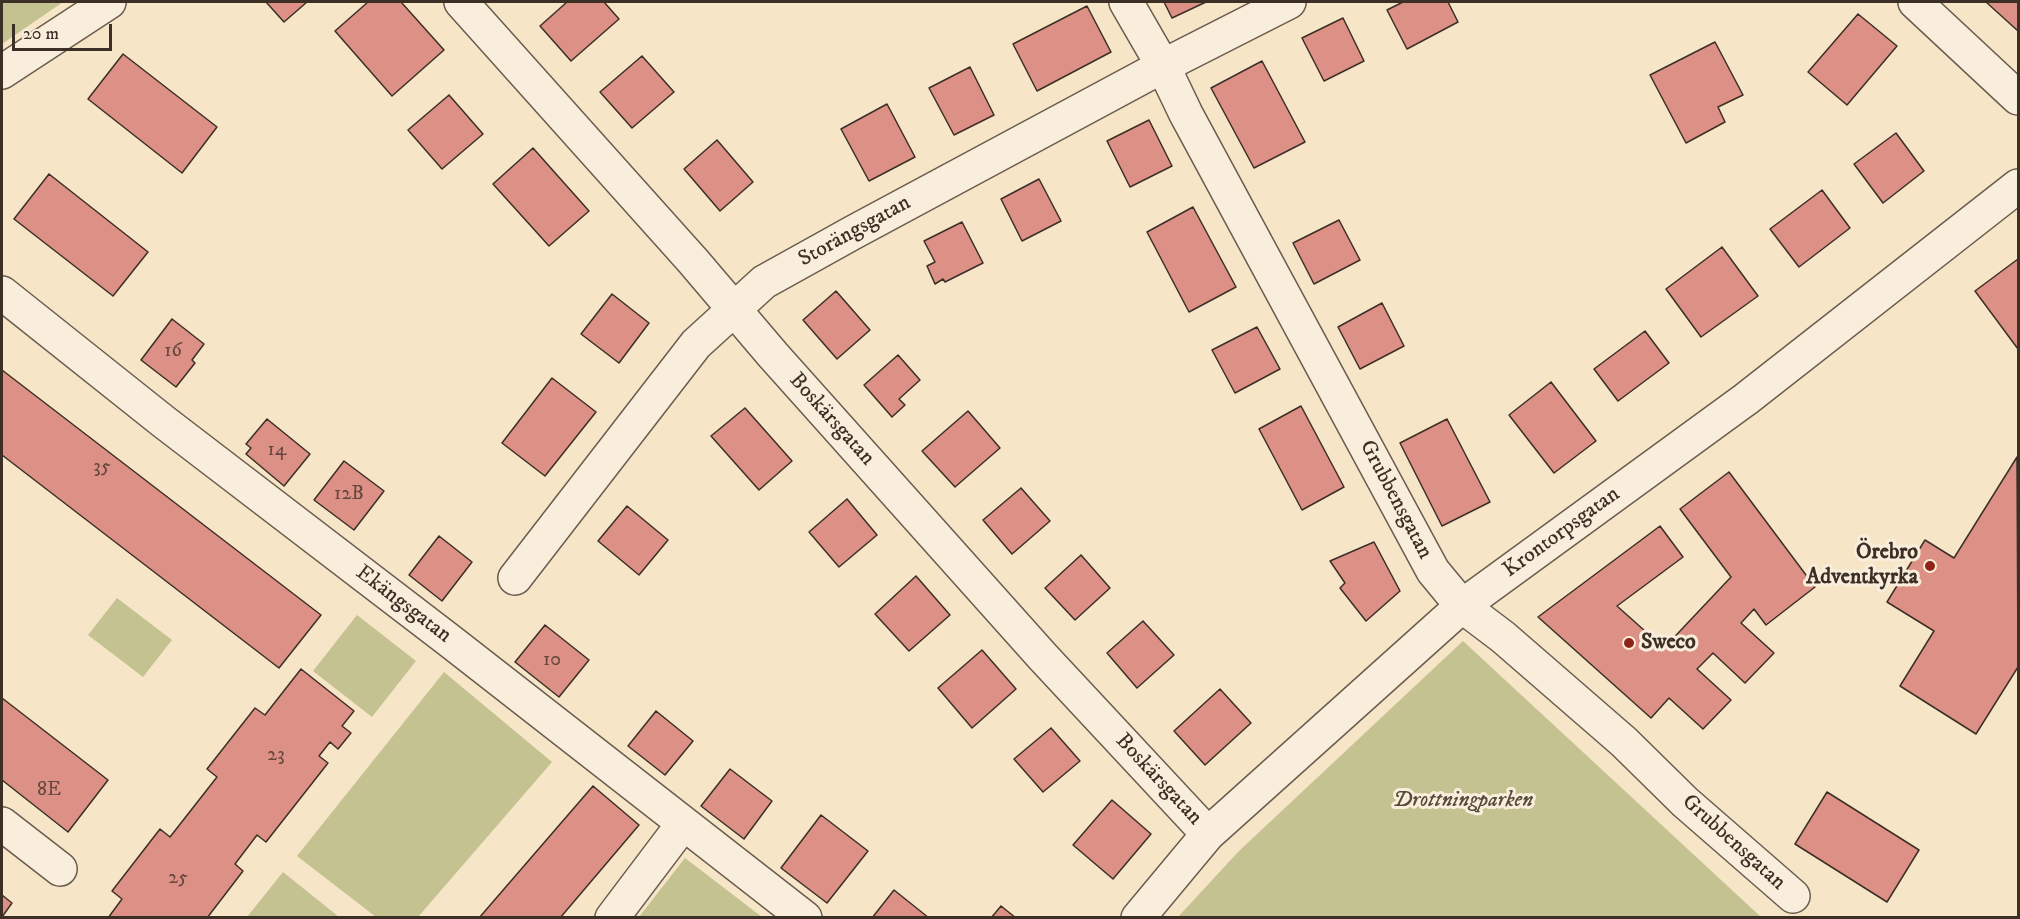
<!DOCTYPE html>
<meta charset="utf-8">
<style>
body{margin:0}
#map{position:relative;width:2020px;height:919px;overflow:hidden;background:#f6e5c7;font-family:"IM FELL DW Pica",serif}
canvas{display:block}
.frame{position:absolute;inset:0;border:3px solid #3c2f26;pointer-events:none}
.scale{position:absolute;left:12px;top:24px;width:100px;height:27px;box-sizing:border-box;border:3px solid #3c2f26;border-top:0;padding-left:8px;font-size:18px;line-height:21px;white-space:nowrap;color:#3c2f26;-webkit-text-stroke:4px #f9eedb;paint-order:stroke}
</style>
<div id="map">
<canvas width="2020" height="919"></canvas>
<div class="frame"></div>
<div class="scale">20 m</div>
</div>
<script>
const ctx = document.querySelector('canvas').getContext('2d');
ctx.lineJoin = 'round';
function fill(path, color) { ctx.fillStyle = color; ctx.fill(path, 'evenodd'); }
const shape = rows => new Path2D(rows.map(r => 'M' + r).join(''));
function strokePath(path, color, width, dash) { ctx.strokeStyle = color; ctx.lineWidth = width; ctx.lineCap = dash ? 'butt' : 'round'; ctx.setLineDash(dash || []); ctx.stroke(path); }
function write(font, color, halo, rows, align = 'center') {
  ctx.font = font + ' "IM FELL DW Pica",serif'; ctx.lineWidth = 6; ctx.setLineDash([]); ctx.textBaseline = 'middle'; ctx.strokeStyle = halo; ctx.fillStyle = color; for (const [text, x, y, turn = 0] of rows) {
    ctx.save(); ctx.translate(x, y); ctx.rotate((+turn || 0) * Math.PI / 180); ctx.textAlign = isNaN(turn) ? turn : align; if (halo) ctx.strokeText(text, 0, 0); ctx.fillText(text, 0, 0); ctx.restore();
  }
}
const green = shape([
 [2,2,63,2,2,44],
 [117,598,172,640,143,677,88,635],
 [357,615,416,661,372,717,313,671],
 [1463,641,1761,917,1178,917,1239,851],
 [444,672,552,762,418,917,376,917,297,856],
 [685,858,762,917,639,917],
 [283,872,339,917,247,917]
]);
const building = shape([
 [266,2,307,2,284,22,266,2],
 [368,2,401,2,444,50,392,96,335,31,368,2],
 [567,2,604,2,619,19,571,61,540,26,567,2],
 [1164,2,1206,2,1172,18,1164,2],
 [1403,2,1448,2,1458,22,1407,49,1387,10,1403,2],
 [1986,2,2018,2,2018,31,1986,2],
 [1087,6,1111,52,1037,91,1013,44,1087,6],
 [1858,14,1897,46,1847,105,1808,72,1858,14],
 [1343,18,1364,61,1324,81,1302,38,1343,18],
 [1715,42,1743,95,1718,107,1725,122,1686,143,1650,75,1715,42],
 [123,54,217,127,182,173,88,99,123,54],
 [642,56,674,92,632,128,600,92,642,56],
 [1262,61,1305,142,1254,168,1211,88,1262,61],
 [970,67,994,115,954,135,929,88,970,67],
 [449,95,483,134,442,169,408,130,449,95],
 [887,104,915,157,869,181,841,129,887,104],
 [1149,120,1172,166,1130,187,1107,141,1149,120],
 [1896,133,1924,171,1883,203,1854,164,1896,133],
 [717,140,753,182,720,211,684,169,717,140],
 [533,148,589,211,549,246,493,184,533,148],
 [49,174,148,252,113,296,14,219,49,174],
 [1039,179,1061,221,1022,241,1001,199,1039,179],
 [1822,190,1850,228,1799,267,1770,229,1822,190],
 [1193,207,1236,287,1189,312,1147,232,1193,207],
 [1339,220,1360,260,1314,284,1293,243,1339,220],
 [962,222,983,263,945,282,943,279,935,284,927,266,935,262,924,241,962,222],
 [1722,247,1758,296,1701,337,1666,289,1722,247],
 [2018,259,2018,349,1975,291,2018,259],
 [836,291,870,330,837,359,803,320,836,291],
 [612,294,649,323,619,363,581,334,612,294],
 [1382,303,1404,346,1360,369,1338,327,1382,303],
 [172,319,204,344,192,360,195,363,176,387,141,360,172,319],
 [1257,327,1280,369,1235,393,1212,350,1257,327],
 [1645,331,1669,363,1618,401,1594,369,1645,331],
 [898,355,920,380,899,399,905,405,892,417,864,385,898,355],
 [2,370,321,615,279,668,2,455,2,370],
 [552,378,596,412,545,476,502,443,552,378],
 [1551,382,1596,441,1554,473,1509,415,1551,382],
 [1301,406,1344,487,1302,510,1259,429,1301,406],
 [745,408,792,461,759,490,711,436,745,408],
 [968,411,1000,448,955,487,922,451,968,411],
 [267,419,310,454,284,486,246,454,251,448,246,444,267,419],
 [1447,419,1490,502,1442,526,1400,443,1447,419],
 [2017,457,2018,667,1976,734,1900,686,1934,631,1887,602,1925,540,1954,558,2017,457],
 [344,461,384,491,354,530,314,500,344,461],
 [1729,472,1815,587,1766,625,1754,609,1741,623,1774,653,1745,683,1713,653,1697,669,1731,700,1703,729,1669,698,1651,718,1538,617,1660,526,1683,557,1617,606,1664,648,1731,577,1680,509,1729,472],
 [1021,488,1050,521,1012,554,983,520,1021,488],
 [847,499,877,535,839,567,809,532,847,499],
 [627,506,668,540,639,575,598,541,627,506],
 [439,536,472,562,442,601,409,575,439,536],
 [1374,542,1400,591,1366,621,1340,588,1345,583,1330,561,1374,542],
 [1081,555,1110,588,1075,620,1045,588,1081,555],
 [916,576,950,615,909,651,875,614,916,576],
 [1143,621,1174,655,1137,688,1107,653,1143,621],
 [545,625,589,660,559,697,515,662,545,625],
 [982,650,1016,689,972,728,938,688,982,650],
 [301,669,354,711,342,726,351,733,338,749,330,742,319,756,328,763,266,842,257,835,235,864,243,871,207,918,108,918,122,899,112,891,160,829,170,837,217,777,207,769,255,708,265,715,301,669],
 [1220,689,1251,723,1205,765,1174,731,1220,689],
 [2,698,108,780,68,832,2,780,2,698],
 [656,711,693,741,665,775,628,746,656,711],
 [1051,728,1080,761,1043,792,1014,759,1051,728],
 [730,769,772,801,744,839,701,806,730,769],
 [593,786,639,825,560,918,479,918,593,786],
 [1827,792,1919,850,1887,902,1795,844,1827,792],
 [1112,800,1151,834,1113,879,1073,845,1112,800],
 [821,815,868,851,827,903,781,868,821,815],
 [894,890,929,918,872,918,894,890],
 [2,895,12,903,2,917,2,895],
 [1001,906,1016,918,991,918,1001,906]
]);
const minor = shape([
 [461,2,693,261,773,355,1043,657,1208,834],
 [1126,2,1163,66,1186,114,1433,571,1462,606,1503,637,1624,742,1685,802,1793,896],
 [1915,2,2018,98],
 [2,72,109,2],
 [2,293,164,422,450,641,805,918],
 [515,578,696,344,764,282,854,232,1163,66,1289,2],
 [2,824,60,869],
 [612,918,683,824],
 [1138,918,1208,834,1462,606,1746,399,2018,186]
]);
const markers = [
 [1930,566,6,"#8f2418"],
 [1629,643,6,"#8f2418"]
];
const numberNames = [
 ["16",173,352],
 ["14",277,451],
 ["35",102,468],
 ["12B",349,495],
 ["10",552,661],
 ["23",276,756],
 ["8E",49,791],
 ["25",178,879]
];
const streetNames = [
 ["Storängsgatan",855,232,-29],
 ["Boskärsgatan",831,420,48],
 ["Grubbensgatan",1395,500,62],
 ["Krontorpsgatan",1562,533,-36],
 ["Ekängsgatan",403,605,37],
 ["Boskärsgatan",1158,780,47],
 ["Grubbensgatan",1733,843,42]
];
const poiNames = [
 ["Örebro",1918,553],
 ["Adventkyrka",1918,578],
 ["Sweco",1641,643,"left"]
];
const parkNames = [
 ["Drottningparken",1463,801]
];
fill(green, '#c4c291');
fill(building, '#dd9085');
strokePath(building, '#3c2f26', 1.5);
strokePath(minor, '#6a5c4e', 36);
strokePath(minor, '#f9eedb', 33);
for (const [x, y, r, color] of markers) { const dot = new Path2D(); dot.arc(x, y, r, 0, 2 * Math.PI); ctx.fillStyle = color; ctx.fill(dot); strokePath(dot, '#f9eedb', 2); }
write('20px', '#64473e', null, numberNames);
write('22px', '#3c2f26', '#f9eedb', streetNames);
write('bold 22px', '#3c2f26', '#f9eedb', poiNames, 'right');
write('italic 22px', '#574c3b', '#f9eedb', parkNames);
</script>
